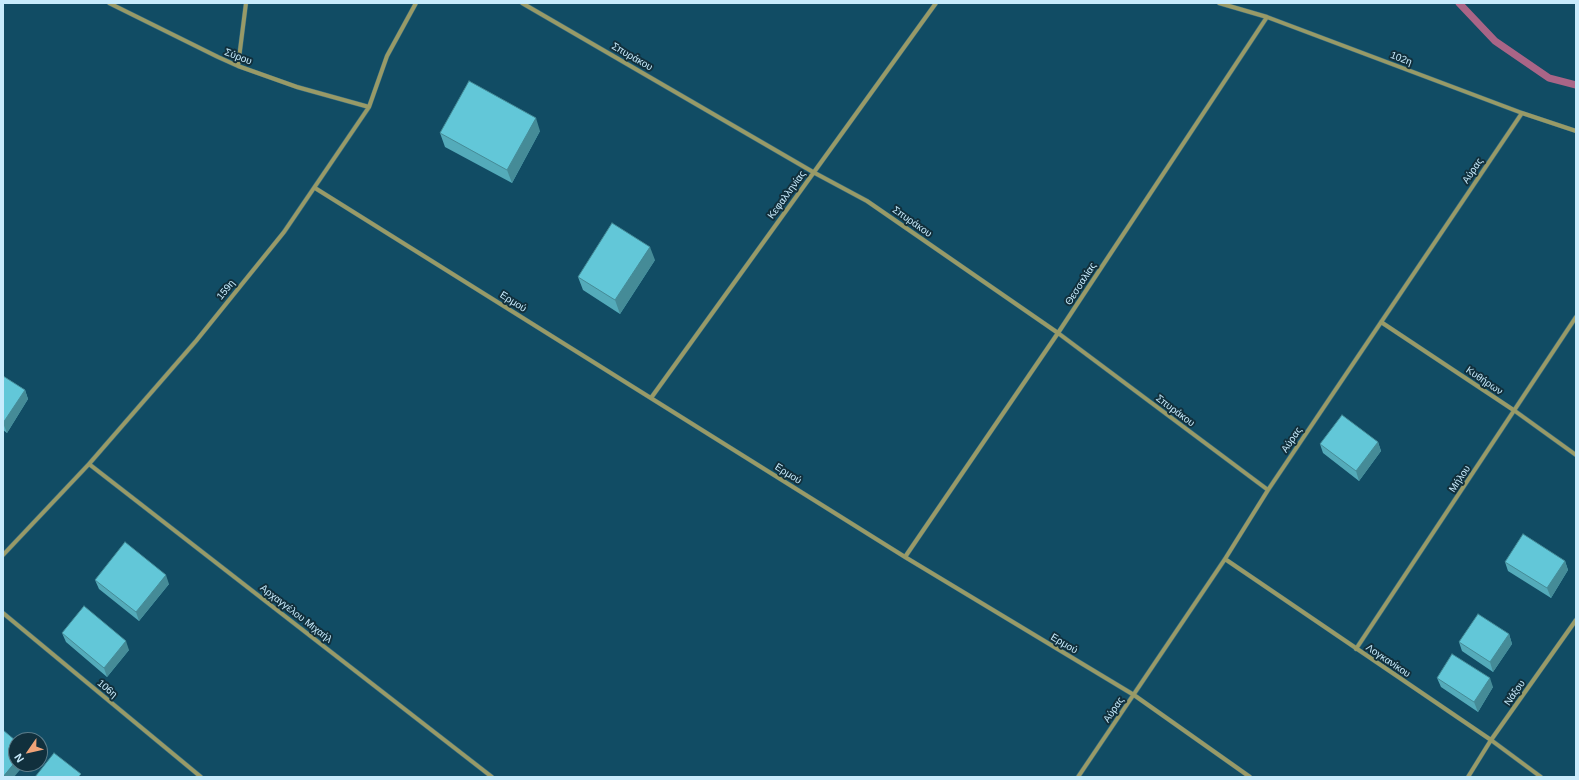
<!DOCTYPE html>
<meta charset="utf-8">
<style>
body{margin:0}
#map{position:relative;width:1579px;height:780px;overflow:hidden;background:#114c64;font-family:Helvetica,sans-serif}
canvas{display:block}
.frame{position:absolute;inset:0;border:4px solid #c8ebfc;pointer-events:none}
.north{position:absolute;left:8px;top:732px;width:40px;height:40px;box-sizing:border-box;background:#11303d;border:1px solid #5a7b89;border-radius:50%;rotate:236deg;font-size:11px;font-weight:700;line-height:16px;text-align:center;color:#c8ebfc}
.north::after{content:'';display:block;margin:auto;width:14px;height:18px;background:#efa378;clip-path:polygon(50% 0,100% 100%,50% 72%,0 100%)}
</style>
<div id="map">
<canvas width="1579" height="780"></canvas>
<div class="frame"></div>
<div class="north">N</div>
</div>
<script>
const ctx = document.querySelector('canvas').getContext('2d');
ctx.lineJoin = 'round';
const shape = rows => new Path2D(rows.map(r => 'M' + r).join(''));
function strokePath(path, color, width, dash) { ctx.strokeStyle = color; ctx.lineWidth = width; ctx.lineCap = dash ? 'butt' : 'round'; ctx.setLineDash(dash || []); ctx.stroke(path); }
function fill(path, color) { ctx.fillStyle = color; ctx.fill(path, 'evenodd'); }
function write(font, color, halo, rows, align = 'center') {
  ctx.font = font + ' Helvetica,sans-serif'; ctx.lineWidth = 4; ctx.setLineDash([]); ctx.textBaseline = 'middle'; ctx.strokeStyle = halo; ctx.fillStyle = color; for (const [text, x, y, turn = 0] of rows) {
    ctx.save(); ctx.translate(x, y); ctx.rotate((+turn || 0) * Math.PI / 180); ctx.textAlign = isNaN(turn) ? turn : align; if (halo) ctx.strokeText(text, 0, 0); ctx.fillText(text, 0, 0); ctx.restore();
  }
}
const stream = shape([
 [1459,3,1495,41,1549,78,1576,85]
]);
const street = shape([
 [109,3,218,57,238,66,297,87,369,107],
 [522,3,813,172,867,201,1058,333,1268,490],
 [1219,3,1267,17,1522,113,1576,131],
 [238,66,246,3],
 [315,188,905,557,1134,695,1250,777],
 [1381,322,1515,411,1576,455],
 [651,398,936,3],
 [89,464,492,777],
 [3,555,89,464,196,341,284,232,369,107,387,56,416,3],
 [905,557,1058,333,1267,17],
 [1225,559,1491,740,1541,777],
 [3,613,201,777],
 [1356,649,1576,317],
 [1078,777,1225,559,1268,490,1522,113],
 [1468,777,1491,740,1576,620]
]);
const wall = shape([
 [540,131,512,183,445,147,440,133],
 [655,260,620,314,583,290,578,277],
 [3,376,25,390,28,399,7,433,3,430],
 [1378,442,1381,451,1359,481,1323,453,1320,444],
 [1565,561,1568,570,1551,598,1508,571,1505,562],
 [95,580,169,584,139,621,99,589],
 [62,633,129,650,107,677,66,642],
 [1509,634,1512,644,1493,672,1462,651,1459,642],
 [1437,678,1493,687,1478,712,1441,687]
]);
const shadedWall = shape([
 [536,118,540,131,512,183,507,170],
 [650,247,655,260,620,314,615,300],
 [25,390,28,399,7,433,3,423],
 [1378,442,1381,451,1359,481,1356,471],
 [1565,561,1568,570,1551,598,1547,588],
 [166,575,169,584,139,621,136,612],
 [1509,634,1512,644,1493,672,1490,662],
 [126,641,129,650,107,677,104,668],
 [1490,678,1493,687,1478,712,1474,702],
 [16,761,16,764,25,764,14,777,3,777]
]);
const building = shape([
 [469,81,536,118,507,170,440,133,469,81],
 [612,223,650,247,615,300,578,277,612,223],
 [3,376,25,390,3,423,3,376],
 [1342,415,1378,442,1356,471,1320,444,1342,415],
 [1523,534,1565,561,1547,588,1505,562,1523,534],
 [125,542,166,575,136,612,95,580,125,542],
 [84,606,126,641,104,668,62,633,84,606],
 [1478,614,1509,634,1490,662,1459,642,1478,614],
 [1452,654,1490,678,1474,702,1437,678,1452,654],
 [3,730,16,741,16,761,3,777,3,730],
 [54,753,81,774,78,777,35,777,54,753]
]);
const streetNames = [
 ["Σύρου",238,57,21],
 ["Σπυράκου",632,57,30],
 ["102η",1401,59,21],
 ["Αύρας",1473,171,-56],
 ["Κεφαλληνίας",787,195,-54],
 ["Σπυράκου",912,222,35],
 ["Θεσσαλίας",1081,284,-57],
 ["159η",226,290,-51],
 ["Ερμού",513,302,32],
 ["Κυθήρων",1484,381,34],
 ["Σπυράκου",1175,411,37],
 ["Αύρας",1292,440,-56],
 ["Ερμού",788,474,32],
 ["Μήλου",1460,479,-56],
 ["Αρχαγγέλου Μιχαήλ",296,614,38],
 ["Ερμού",1064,644,31],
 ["Λογκανίκου",1388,661,34],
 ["106η",107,689,40],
 ["Νάξου",1515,693,-55],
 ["Αύρας",1114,710,-56]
];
strokePath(stream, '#a96587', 7);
strokePath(street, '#32697f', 5);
strokePath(street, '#989a67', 4);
fill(wall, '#54abba');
fill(shadedWall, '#458b97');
fill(building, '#62c7d8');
strokePath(building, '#458b97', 1);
write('10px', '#c8ebfc', '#11303d', streetNames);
</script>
